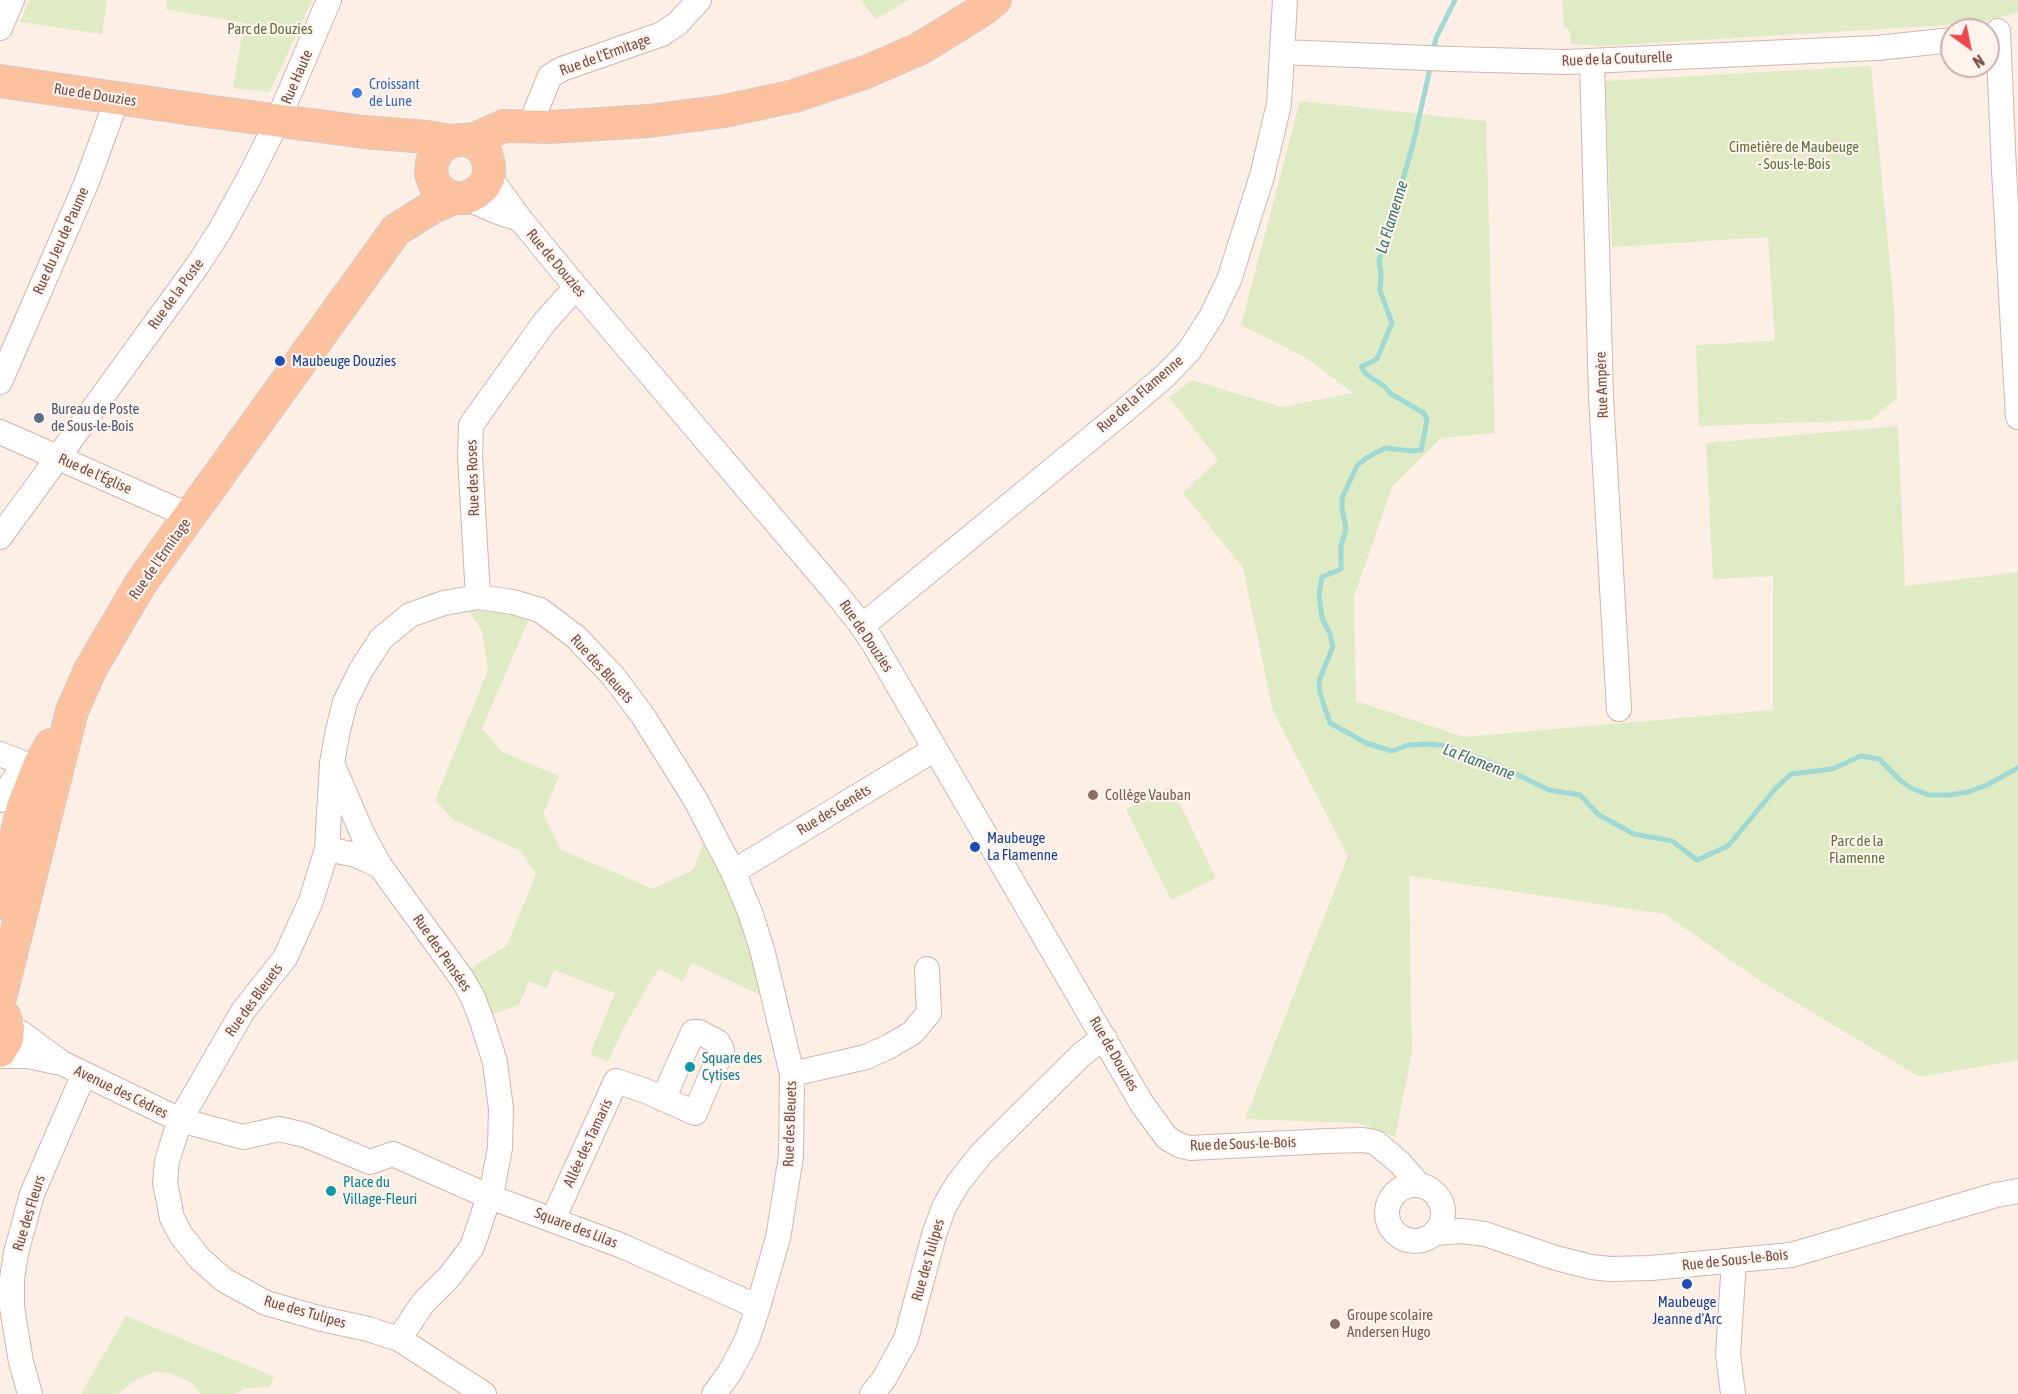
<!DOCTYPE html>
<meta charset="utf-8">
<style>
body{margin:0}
#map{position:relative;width:2018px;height:1394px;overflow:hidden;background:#fdeee6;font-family:"Asap Condensed",sans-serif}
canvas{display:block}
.north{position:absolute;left:1940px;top:18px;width:60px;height:60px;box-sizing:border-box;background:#fff3ed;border:2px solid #c9b1ac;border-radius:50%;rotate:147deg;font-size:16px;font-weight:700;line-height:24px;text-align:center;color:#774f4a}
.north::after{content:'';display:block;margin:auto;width:21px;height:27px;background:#e9494d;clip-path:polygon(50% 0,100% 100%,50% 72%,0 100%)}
</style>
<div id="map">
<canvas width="2018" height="1394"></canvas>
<div class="north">N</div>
</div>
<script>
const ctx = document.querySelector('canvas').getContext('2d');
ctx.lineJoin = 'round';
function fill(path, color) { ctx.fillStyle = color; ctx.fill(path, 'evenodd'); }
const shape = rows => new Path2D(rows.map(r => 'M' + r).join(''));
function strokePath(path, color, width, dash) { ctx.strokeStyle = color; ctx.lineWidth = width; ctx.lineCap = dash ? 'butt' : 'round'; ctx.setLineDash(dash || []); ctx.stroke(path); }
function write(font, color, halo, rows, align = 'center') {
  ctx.font = font + ' "Asap Condensed",sans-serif'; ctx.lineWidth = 4.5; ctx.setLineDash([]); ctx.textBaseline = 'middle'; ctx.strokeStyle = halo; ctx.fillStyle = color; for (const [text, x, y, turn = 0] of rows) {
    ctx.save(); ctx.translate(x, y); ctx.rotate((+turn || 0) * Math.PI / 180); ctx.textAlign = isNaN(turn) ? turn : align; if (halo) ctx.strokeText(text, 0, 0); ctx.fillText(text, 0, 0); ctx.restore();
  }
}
const green = shape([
 [29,0,107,0,102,34,20,22],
 [167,0,312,0,270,92,233,88,244,23,166,9],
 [860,0,908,0,876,19],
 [1562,0,2018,0,2018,12,1979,23,1603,46,1571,44,1570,31,1568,30,1567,28,1564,28],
 [1871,66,1894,306,1897,398,1871,420,1699,426,1696,345,1775,341,1768,237,1612,247,1605,81],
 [1300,101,1486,121,1495,433,1441,438,1392,487,1354,597,1356,701,1464,737,1773,710,1773,576,1713,579,1706,443,1898,426,1905,586,2018,572,2018,1060,1920,1077,1762,982,1665,914,1409,876,1412,1053,1395,1137,1358,1123,1245,1119,1348,856,1273,711,1243,568,1183,493,1218,460,1169,397,1192,380,1281,407,1353,393,1306,358,1241,325],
 [468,610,511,613,529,619,482,728,502,752,559,776,543,814,561,850,653,889,693,870,704,843,730,888,745,925,765,997,692,963,683,981,660,969,652,979,622,1031,608,1062,590,1054,615,993,554,970,547,988,529,981,519,1005,493,1014,470,969,507,945,536,874,521,851,454,820,435,800,488,670,482,631],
 [1171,786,1216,878,1171,900,1126,809],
 [126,1316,258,1370,274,1377,270,1387,244,1388,236,1394,200,1394,192,1383,186,1380,171,1373,155,1372,137,1379,118,1394,81,1394]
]);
const stream = shape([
 [1433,52,1436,38,1455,0],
 [1431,64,1414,140,1399,194,1394,221,1379,260,1381,273,1380,291,1392,323,1377,359,1361,367,1367,375,1384,386,1391,394,1424,413,1427,420,1421,450,1412,451,1385,448,1366,458,1357,466,1342,498,1342,508,1346,529,1341,545,1341,569,1322,577,1319,595,1322,618,1330,634,1333,646,1319,681,1320,693,1330,723,1366,743,1392,751,1408,745,1430,744,1447,746,1495,764,1549,790,1580,795,1599,815,1634,834,1672,841,1697,860,1728,846,1776,788,1791,774,1832,769,1861,756,1879,759,1901,781,1911,788,1929,795,1949,795,1968,792,1987,785,2018,768]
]);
const minor = shape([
 [0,28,12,0],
 [1998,31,2004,170,2018,417],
 [1282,52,1451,59,1565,62,1877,48,1952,40],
 [1592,61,1601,397,1619,709],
 [535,126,536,110,550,76,562,69,662,34,678,23,699,0],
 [489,176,520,219,576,287,836,593,862,626,874,644,1142,1104,1167,1138,1179,1145,1190,1148,1327,1141,1363,1140,1375,1142,1400,1163,1419,1185],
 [466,198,498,212,520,219],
 [0,382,86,184,117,99],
 [0,432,190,516],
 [0,537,197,266,219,232,250,176,278,120,329,0],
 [478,597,470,456,471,425,544,323,576,287],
 [862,626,1124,411,1165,376,1189,351,1211,317,1229,280,1262,176,1279,104,1285,0],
 [0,754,25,764,39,766],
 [334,768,363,835,380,866,463,980,473,998,482,1021,495,1062,501,1109,500,1148,493,1185,472,1247,449,1277,423,1303,399,1339],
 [0,800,25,764],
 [327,849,356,855,380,866],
 [733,872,935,749],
 [8,1028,21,1033,62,1063,180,1120,243,1137,279,1129,305,1135,370,1162,393,1154,490,1197,620,1245,758,1307],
 [0,1056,28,1056,56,1062],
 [792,1074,866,1057,888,1047,912,1033,929,1013,927,969],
 '1387 1213a28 28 0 1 1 56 0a28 28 0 1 1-56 0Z',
 [553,1219,616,1081,646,1091,695,1113,722,1050,718,1042,699,1032,693,1032,663,1099],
 [1434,1233,1462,1231,1485,1234,1556,1258,1591,1267,1610,1269,1651,1268,1791,1255,1996,1195,2018,1191],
 [30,1394,21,1362,12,1307,12,1279,16,1253,32,1194,84,1074],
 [484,1394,399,1339,368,1329,322,1319,266,1303,224,1280,200,1259,181,1235,172,1218,165,1183,167,1161,180,1120,243,1011,285,958,311,901,327,849,332,763,338,730,345,702,361,670,381,639,410,615,444,603,478,597,513,602,540,610,576,637,613,676,643,716,695,799,733,872,750,912,762,949,792,1074,791,1156,778,1238,758,1307,747,1340,730,1372,714,1394],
 [872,1394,884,1379,906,1339,934,1235,944,1207,958,1183,982,1153,1081,1055,1104,1037],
 [1733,1394,1728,1354,1734,1261]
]);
const major = shape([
 [0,81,206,111,364,132,427,137,451,141],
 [467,140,478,145,486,154,489,165,489,176,484,186,476,193,466,198,454,198,443,193,435,185,431,174,432,162,439,149,451,141,475,139,504,126,550,127,649,121,725,111,794,96,866,72,919,49,981,11,995,0],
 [0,903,23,807,39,766,51,745],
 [0,998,72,711,90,670,141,583,396,230,431,208,454,198],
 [0,1012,4,1016,8,1028,7,1039,0,1051]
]);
const markers = [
 [357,93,6,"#3f7fe0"],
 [280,361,6,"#1a4fb4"],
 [39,418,6,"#5c6f8a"],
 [1093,795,6,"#8d6e63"],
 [975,847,6,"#1a4fb4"],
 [690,1067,6,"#0f9aa8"],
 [331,1191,6,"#0f9aa8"],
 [1687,1284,6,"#1a4fb4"],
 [1335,1324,6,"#8d6e63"]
];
const parkNames = [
 ["Parc de Douzies",270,29],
 ["Cimetière de Maubeuge",1794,147],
 ["- Sous-le-Bois",1794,164],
 ["Parc de la",1857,841],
 ["Flamenne",1857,858]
];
const streetNames = [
 ["Rue de l'Ermitage",605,55,-20],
 ["Rue de la Couturelle",1617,59,-2],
 ["Rue Haute",297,77,-67],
 ["Rue de Douzies",95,95,9],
 ["Rue du Jeu de Paume",61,241,-66],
 ["Rue de Douzies",556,263,50],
 ["Rue de la Poste",176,294,-54],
 ["Rue Ampère",1602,385,-92],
 ["Rue de la Flamenne",1140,394,-41],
 ["Rue de l'Église",95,474,24],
 ["Rue des Roses",473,478,-92],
 ["Rue de l'Ermitage",160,559,-55],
 ["Rue de Douzies",866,636,56],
 ["Rue des Bleuets",602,669,48],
 ["Rue des Genêts",834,810,-31],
 ["Rue des Pensées",442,953,55],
 ["Rue des Bleuets",254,1000,-54],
 ["Rue de Douzies",1114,1054,60],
 ["Avenue des Cèdres",121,1092,26],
 ["Rue des Bleuets",790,1124,-88],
 ["Allée des Tamaris",588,1143,-65],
 ["Rue de Sous-le-Bois",1243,1144,-2],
 ["Rue des Fleurs",29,1213,-73],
 ["Square des Lilas",576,1228,21],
 ["Rue des Tulipes",928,1260,-74],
 ["Rue de Sous-le-Bois",1735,1260,-6],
 ["Rue des Tulipes",305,1312,16]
];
const shopNames = [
 ["Croissant",369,84],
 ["de Lune",369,101]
];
const transitNames = [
 ["Maubeuge Douzies",292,361],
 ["Maubeuge",987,838],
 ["La Flamenne",987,855],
 ["Maubeuge",1687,1302,"center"],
 ["Jeanne d'Arc",1687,1319,"center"]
];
const serviceNames = [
 ["Bureau de Poste",51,409],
 ["de Sous-le-Bois",51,426]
];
const educationNames = [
 ["Collège Vauban",1105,795],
 ["Groupe scolaire",1347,1315],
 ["Andersen Hugo",1347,1332]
];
const cultureNames = [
 ["Square des",702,1058],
 ["Cytises",702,1075],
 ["Place du",343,1182],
 ["Village-Fleuri",343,1199]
];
const waterNames = [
 ["La Flamenne",1392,217,-73],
 ["La Flamenne",1479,762,21]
];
fill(green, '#deebc4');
strokePath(stream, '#a0d9d4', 5);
strokePath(minor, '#d1b6ae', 26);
strokePath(major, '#d6cac9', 34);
strokePath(minor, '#fff', 24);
strokePath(major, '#fcc19e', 32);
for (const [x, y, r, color] of markers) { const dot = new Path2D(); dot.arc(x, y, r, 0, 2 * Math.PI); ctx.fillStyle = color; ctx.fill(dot); strokePath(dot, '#fff3ed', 2); }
write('15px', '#5e773f', '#fff3ed', parkNames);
write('15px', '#774f4a', '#fff3ed', streetNames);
write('15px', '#366cbe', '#fff3ed', shopNames, 'left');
write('15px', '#164399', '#fff3ed', transitNames, 'left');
write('15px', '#4e5e75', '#fff3ed', serviceNames, 'left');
write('15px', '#785e54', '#fff3ed', educationNames, 'left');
write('15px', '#0d838f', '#fff3ed', cultureNames, 'left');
write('italic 16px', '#3a7570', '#fff3ed', waterNames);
</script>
